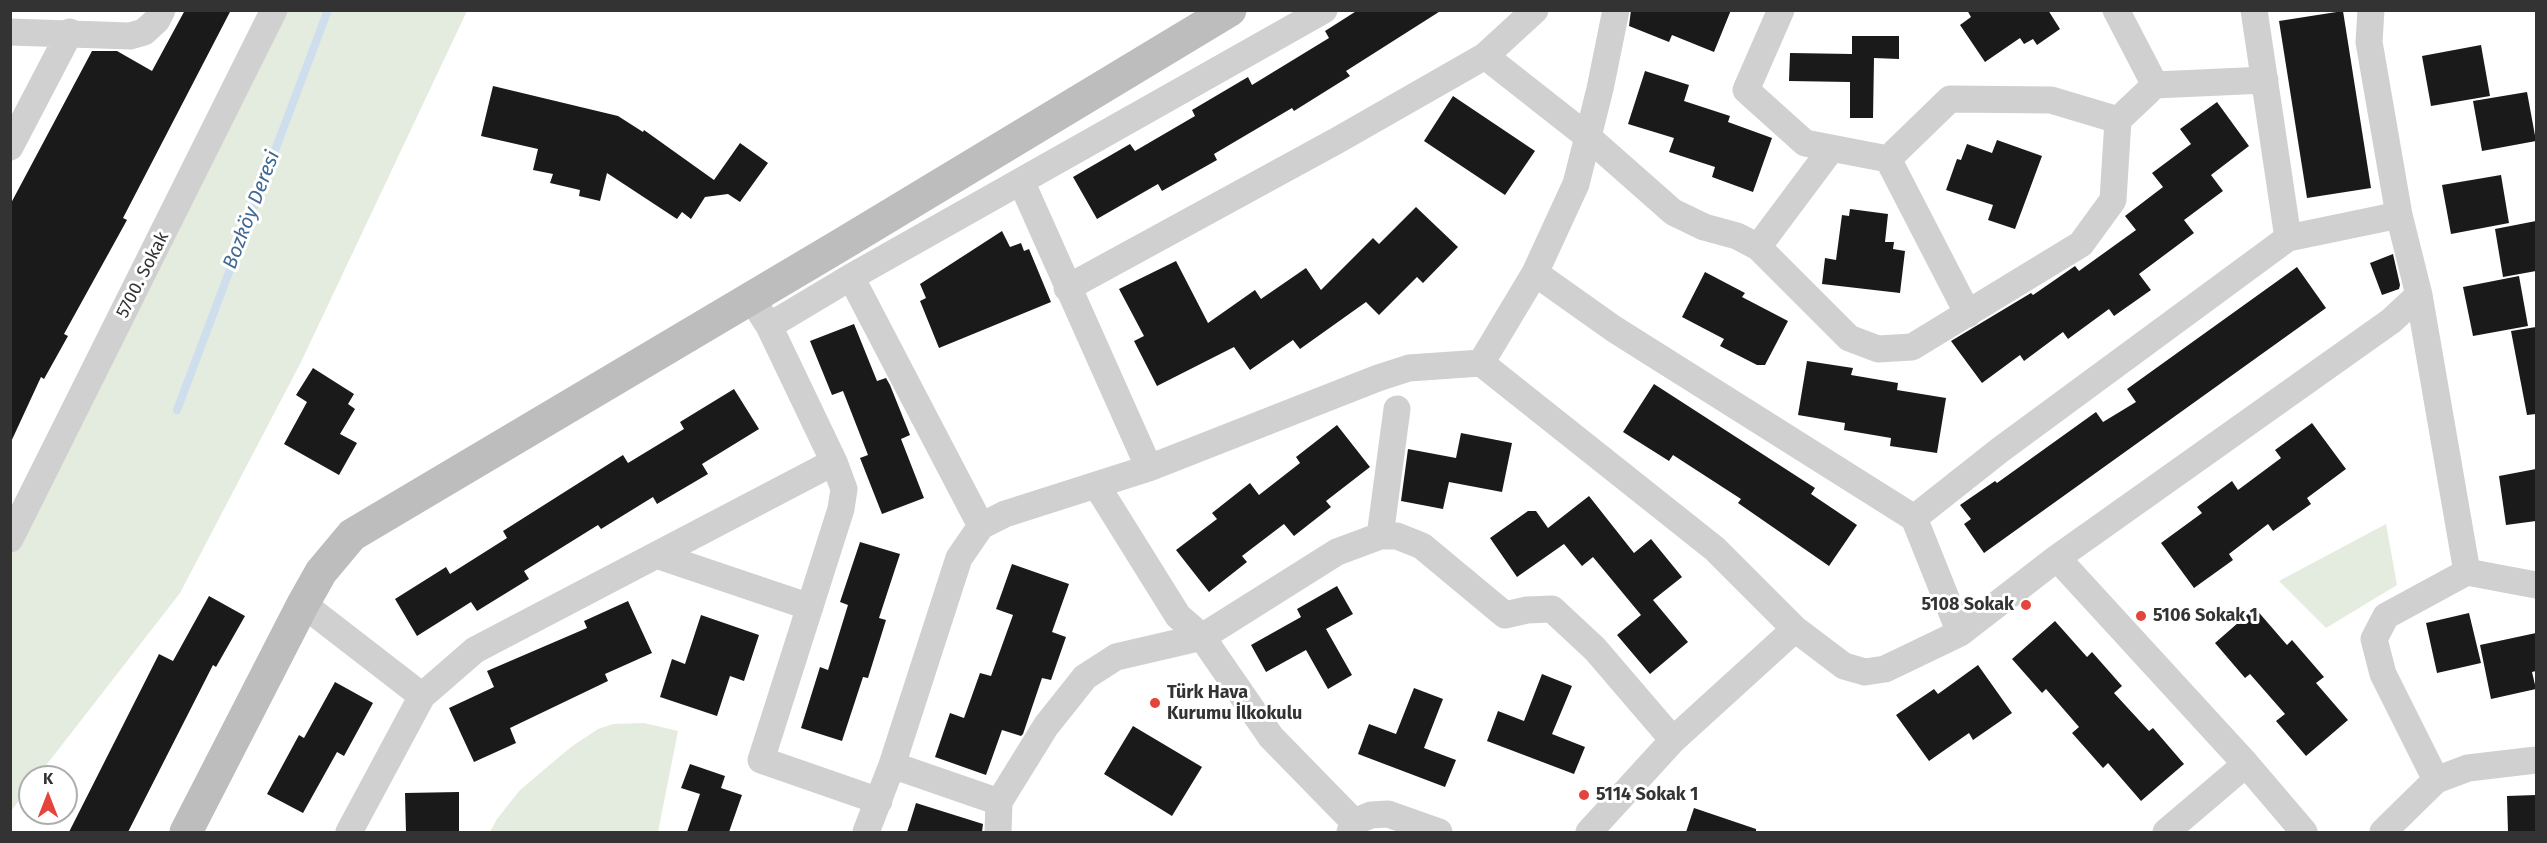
<!DOCTYPE html>
<meta charset="utf-8">
<style>
body{margin:0}
#map{position:relative;width:2547px;height:843px;overflow:hidden;background:#fff;font-family:"Fira Sans",sans-serif}
canvas{display:block}
.frame{position:absolute;inset:0;border:12px solid #333;pointer-events:none}
.north{position:absolute;left:18px;top:765px;width:60px;height:60px;box-sizing:border-box;background:#fff;border:2px solid #adadad;border-radius:50%;rotate:0deg;font-size:16px;font-weight:700;line-height:24px;text-align:center;color:#333}
.north::after{content:'';display:block;margin:auto;width:21px;height:27px;background:#e3443b;clip-path:polygon(50% 0,100% 100%,50% 72%,0 100%)}
</style>
<div id="map">
<canvas width="2547" height="843"></canvas>
<div class="frame"></div>
<div class="north">K</div>
</div>
<script>
const ctx = document.querySelector('canvas').getContext('2d');
ctx.lineJoin = 'round';
function fill(path, color) { ctx.fillStyle = color; ctx.fill(path, 'evenodd'); }
const shape = rows => new Path2D(rows.map(r => 'M' + r).join(''));
function strokePath(path, color, width, dash) { ctx.strokeStyle = color; ctx.lineWidth = width; ctx.lineCap = dash ? 'butt' : 'round'; ctx.setLineDash(dash || []); ctx.stroke(path); }
function write(font, color, halo, rows, align = 'center') {
  ctx.font = font + ' "Fira Sans",sans-serif'; ctx.lineWidth = 6; ctx.setLineDash([]); ctx.textBaseline = 'middle'; ctx.strokeStyle = halo; ctx.fillStyle = color; for (const [text, x, y, turn = 0] of rows) {
    ctx.save(); ctx.translate(x, y); ctx.rotate((+turn || 0) * Math.PI / 180); ctx.textAlign = isNaN(turn) ? turn : align; if (halo) ctx.strokeText(text, 0, 0); ctx.fillText(text, 0, 0); ctx.restore();
  }
}
const green = shape([
 [283,11,467,11,301,362,180,593,37,777,30,777,30,786,11,811,11,549],
 [2386,524,2397,585,2326,628,2279,581],
 [644,723,678,731,658,832,490,832,497,819,520,790,571,747,598,729,613,724]
]);
const stream = shape([
 [177,410,328,10]
]);
const building = shape([
 [185,10,231,10,123,218,127,220,64,334,68,336,44,379,41,377,10,444,10,205,92,51,117,51,152,71],
 [1358,10,1442,10,1346,71,1350,76,1294,111,1292,108,1214,154,1217,160,1162,191,1158,184,1097,219,1073,177,1130,144,1135,151,1195,116,1192,110,1248,77,1252,85,1329,38,1325,31],
 [1631,10,1731,10,1714,52,1672,35,1669,42,1629,26],
 [1967,10,2048,10,2060,29,2037,45,2033,39,2024,44,2020,38,1985,62,1960,25,1971,17],
 [2343,11,2371,188,2307,198,2279,21],
 [1852,36,1899,36,1899,59,1874,58,1873,118,1850,118,1850,82,1789,81,1790,53,1852,54],
 [2481,45,2490,96,2431,106,2422,56],
 [1645,71,1689,85,1684,101,1730,116,1728,122,1772,138,1753,192,1712,177,1715,167,1669,152,1674,138,1628,124],
 [493,86,618,116,643,132,644,130,714,180,740,143,768,163,740,202,728,194,705,197,691,219,682,212,677,219,607,173,600,201,579,196,580,190,550,183,553,174,533,170,538,149,481,136],
 [2527,92,2536,141,2482,151,2473,101],
 [1453,96,1535,151,1505,195,1424,141],
 [2217,102,2249,146,2211,175,2223,191,2184,220,2194,233,2139,274,2151,290,2114,316,2109,309,2068,339,2063,332,2024,361,2020,355,1982,383,1951,341,2031,293,2033,295,2075,266,2079,271,2136,230,2125,216,2163,187,2152,173,2191,144,2180,129],
 [1997,140,2042,156,2015,229,1988,220,1993,205,1946,190,1957,159,1961,160,1967,144,1992,153],
 [2501,175,2509,223,2451,234,2442,185],
 [1416,207,1458,247,1423,283,1417,277,1379,315,1366,302,1300,349,1293,340,1250,370,1234,347,1157,386,1134,341,1144,336,1119,289,1176,261,1208,323,1255,290,1261,299,1306,268,1321,290,1373,238,1379,244],
 [1850,209,1888,214,1885,242,1894,242,1893,249,1905,251,1900,293,1822,284,1825,258,1836,260,1842,215,1849,216],
 [2536,221,2536,271,2503,277,2495,229],
 [1002,231,1010,247,1021,243,1024,251,1029,249,1051,302,939,348,920,301,926,298,920,284],
 [2393,254,2400,285,2399,289,2382,295,2370,263],
 [2297,267,2326,308,1984,553,1964,524,1971,519,1960,505,1995,481,1997,483,2096,412,2103,422,2136,402,2127,389],
 [1705,272,1745,293,1742,297,1788,321,1765,365,1757,365,1720,346,1724,339,1682,317],
 [2519,276,2528,326,2473,336,2463,287],
 [854,324,877,381,886,378,890,385,910,435,901,439,924,498,882,514,860,458,868,455,843,391,832,395,810,341],
 [2536,327,2536,414,2527,415,2511,331],
 [1807,361,1853,368,1851,375,1898,383,1897,390,1946,398,1937,453,1890,446,1891,438,1844,430,1845,423,1798,415],
 [313,368,354,394,348,404,355,409,340,434,357,443,339,475,284,444,307,402,296,395],
 [1654,384,1815,488,1811,494,1857,525,1829,566,1738,503,1741,499,1673,455,1669,461,1623,432],
 [734,389,759,429,702,464,708,474,657,504,653,497,601,529,598,525,524,571,529,579,477,611,471,602,417,636,395,599,446,567,450,574,507,538,503,531,623,455,628,463,684,429,680,422],
 [2312,423,2346,469,2307,498,2311,504,2273,531,2268,524,2229,554,2233,560,2194,588,2161,543,2202,513,2197,507,2232,481,2238,490,2281,458,2275,450],
 [1337,425,1370,467,1326,501,1331,507,1294,536,1284,524,1242,556,1247,562,1209,592,1176,550,1217,519,1212,513,1250,483,1259,495,1300,463,1296,457],
 [1461,433,1512,443,1502,492,1449,482,1443,509,1401,501,1408,449,1456,458],
 [2536,469,2536,521,2506,525,2499,476],
 [1589,496,1634,553,1651,539,1682,577,1653,600,1688,642,1650,674,1617,635,1641,615,1593,557,1582,566,1564,544,1517,577,1490,538,1528,511,1536,511,1548,528],
 [860,542,900,554,879,618,886,620,868,678,863,677,842,741,801,728,820,667,828,670,848,605,840,602],
 [1012,564,1069,584,1052,632,1066,637,1051,680,1042,678,1023,734,1021,736,1002,730,986,775,935,757,950,713,964,718,980,673,991,676,1013,615,996,609],
 [1337,586,1353,614,1326,629,1352,675,1328,689,1306,650,1266,672,1251,645,1301,617,1297,609],
 [209,596,245,616,216,667,213,665,128,832,69,832,159,654,173,661],
 [628,601,652,653,605,674,608,681,510,728,516,743,474,762,449,708,494,687,487,671,587,628,584,621],
 [2255,608,2287,645,2292,640,2324,677,2316,683,2348,720,2306,756,2276,721,2285,714,2250,674,2245,678,2215,643],
 [2469,613,2481,663,2437,673,2426,623],
 [701,615,759,635,744,681,730,676,717,716,660,697,672,659,685,664],
 [2055,621,2087,657,2092,652,2122,686,2114,693,2149,731,2153,728,2184,764,2141,801,2108,763,2103,768,2072,733,2079,727,2046,689,2042,693,2012,659],
 [2536,633,2536,671,2532,672,2536,689,2491,699,2480,645],
 [1978,665,2012,713,1973,740,1969,733,1929,761,1896,715,1934,689,1938,694],
 [1542,674,1572,686,1552,734,1585,747,1574,774,1487,741,1498,711,1524,721],
 [335,682,373,703,344,756,337,752,303,813,267,794,299,735,304,738],
 [1414,688,1443,699,1424,748,1456,760,1445,787,1358,754,1369,724,1396,734],
 [1133,726,1202,767,1172,816,1104,774],
 [690,764,725,776,721,788,742,795,729,832,687,832,700,794,681,788],
 [459,792,459,832,406,832,405,793],
 [2536,795,2536,832,2508,832,2507,796],
 [916,803,983,824,982,832,907,832],
 [1694,808,1756,829,1756,832,1686,832]
]);
const street = shape([
 [1781,10,1746,90,1805,143,1888,159,1950,99,2051,100,2118,120],
 [2116,10,2155,85,2265,80],
 [2254,10,2288,238],
 [10,32,130,36,144,32,157,20,162,10],
 [1485,56,1588,137,1673,212,1704,227,1737,236,1758,247,1849,338,1878,349,1912,347,2081,244,2113,200,2118,120,2155,85],
 [10,147,70,32],
 [1888,159,1968,314],
 [1021,181,1149,468],
 [1758,247,1832,148],
 [1535,273,1614,329,1914,518,1960,633],
 [851,277,981,526],
 [1067,288,1338,140,1485,56,1535,10],
 [2419,295,2467,572],
 [760,312,769,326,834,462,844,489,841,509,761,760,879,801],
 [769,326,851,277,1324,10],
 [1481,363,1535,273,1576,184,1600,89,1616,10],
 [1097,486,1178,616,1202,637,1271,737,1354,822],
 [1914,518,2000,450,2288,238,2399,215],
 [1380,536,1397,536,1422,546,1505,615,1527,610,1552,609,1595,649,1673,740],
 [10,539,274,10],
 [656,555,810,607],
 [2057,558,2246,764,2304,832],
 [303,604,422,696],
 [892,765,999,802],
 [2436,780,2383,674,2374,639,2386,616,2467,572,2536,585],
 [349,832,422,696,475,650,834,462],
 [866,832,892,765,959,558,981,526,1005,514,1149,468,1378,378,1409,368,1481,363,1715,549,1795,629,1844,666,1865,672,1885,669,1960,633,2057,558,2391,321,2419,295,2399,215,2369,42,2371,10],
 [998,832,999,802,1046,726,1085,677,1116,657,1202,637,1337,552,1380,536,1397,409],
 [1350,832,1354,822,1371,815,1388,814,1439,832],
 [1589,832,1673,740,1795,629],
 [2166,832,2246,764],
 [2383,832,2436,780,2468,768,2536,760]
]);
const secondary = shape([
 [186,832,303,604,321,572,352,535,844,243,1230,10]
]);
const markers = [
 [2026,605,6,"#e3443b"],
 [2141,616,6,"#e3443b"],
 [1155,703,6,"#e3443b"],
 [1584,795,6,"#e3443b"]
];
const streetNames = [
 ["5700. Sokak",143,275,-63]
];
const poiNames = [
 ["5108 Sokak",2014,605,"right"],
 ["5106 Sokak 1",2153,616],
 ["Türk Hava",1167,693],
 ["Kurumu İlkokulu",1167,714],
 ["5114 Sokak 1",1596,795]
];
const waterNames = [
 ["Bozköy Deresi",252,210,-69]
];
fill(green, '#e4ebdf');
strokePath(stream, '#cfdeed', 8);
fill(building, '#1a1a1a');
strokePath(street, '#d0d0d0', 27);
strokePath(secondary, '#bdbdbd', 33);
for (const [x, y, r, color] of markers) { const dot = new Path2D(); dot.arc(x, y, r, 0, 2 * Math.PI); ctx.fillStyle = color; ctx.fill(dot); strokePath(dot, '#fff', 2); }
write('18px', '#333', '#fff', streetNames);
write('bold 18px', '#333', '#fff', poiNames, 'left');
write('italic 20px', '#406995', '#fff', waterNames);
</script>
